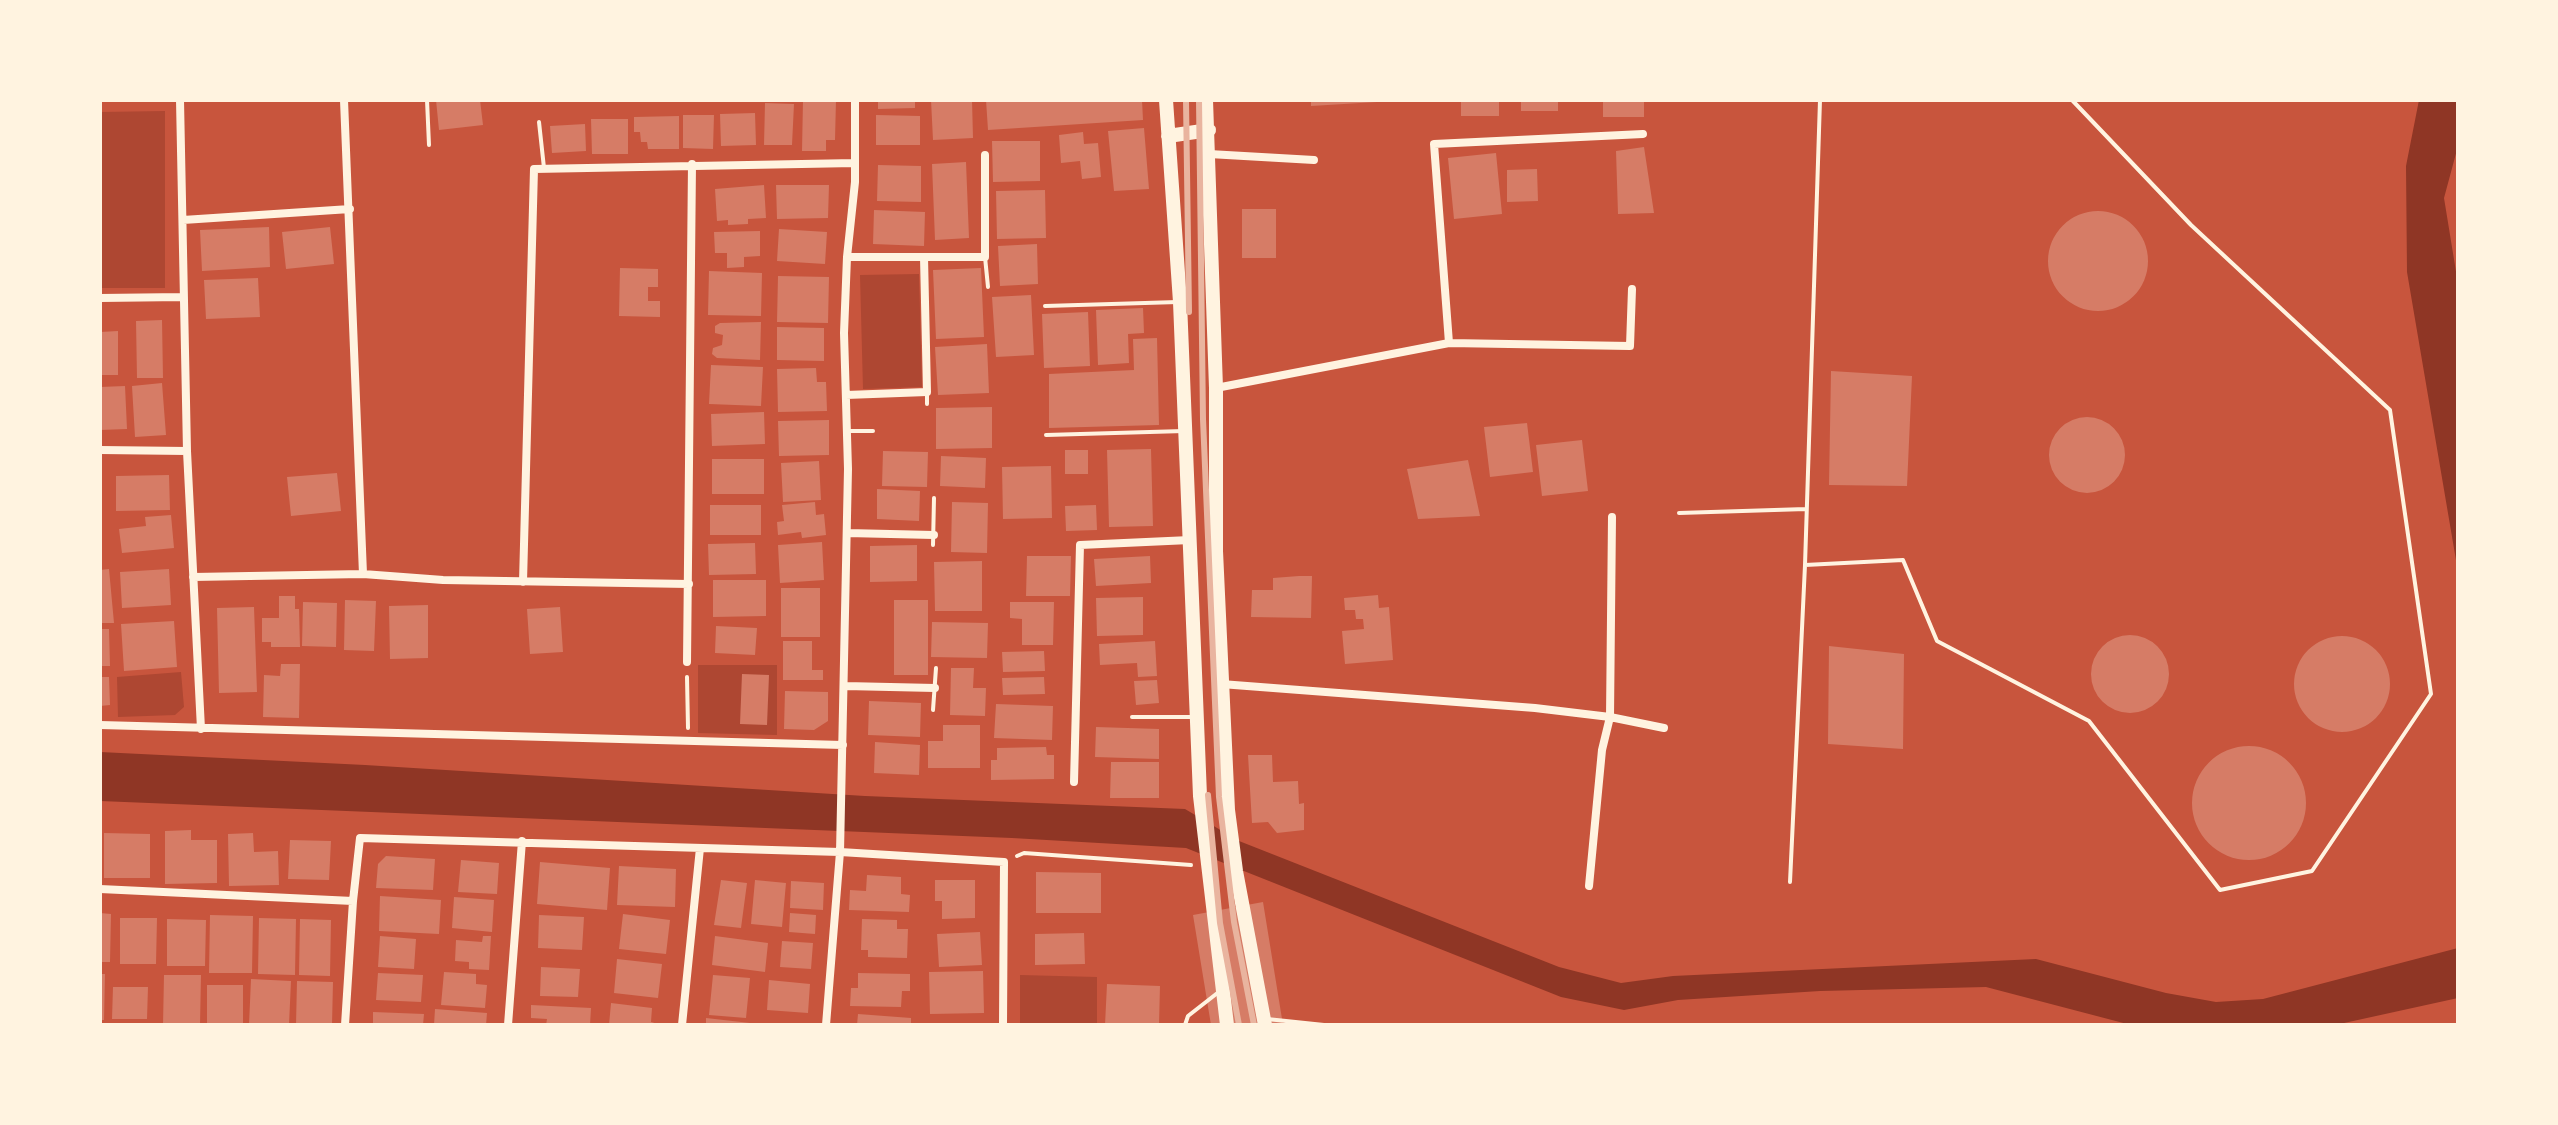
<!DOCTYPE html>
<style>
body{margin:0}
#map{position:relative;width:2558px;height:1125px;overflow:hidden;background:#c8553d;font-family:Roboto,sans-serif}
canvas{display:block}
.frame{position:absolute;inset:0;border:102px solid #fff3e0;pointer-events:none}
</style>
<div id="map">
<canvas width="2558" height="1125"></canvas>
<div class="frame"></div>
</div>
<script>
const ctx = document.querySelector('canvas').getContext('2d');
ctx.lineJoin = 'round';
function fill(path, color) { ctx.fillStyle = color; ctx.fill(path, 'evenodd'); }
const shape = rows => new Path2D(rows.map(r => 'M' + r).join(''));
function strokePath(path, color, width, dash) { ctx.strokeStyle = color; ctx.lineWidth = width; ctx.lineCap = dash ? 'butt' : 'round'; ctx.setLineDash(dash || []); ctx.stroke(path); }
const green = shape([
 [165,111,165,288,100,288,100,112],
 [919,274,922,387,863,389,860,275],
 [698,665,777,665,777,735,698,733],
 [181,672,184,707,175,715,118,717,117,677],
 [1020,975,1097,977,1097,1025,1020,1025]
]);
const water = shape([
 [2419,100,2458,100,2458,146,2444,198,2458,284,2458,572,2407,272,2406,166],
 [100,752,365,765,865,796,1185,809,1239,841,1559,967,1621,983,1673,976,2036,959,2166,993,2216,1002,2263,999,2458,948,2458,998,2335,1025,2131,1025,1986,987,1820,991,1678,1000,1624,1010,1561,997,1186,848,1012,838,100,801]
]);
const building = shape([
 [436,100,480,100,483,125,439,130],
 [803,100,836,100,835,140,826,140,826,151,802,151],
 [878,100,915,100,915,108,878,109],
 [931,100,972,100,973,138,933,140],
 [986,100,1142,100,1143,120,988,130],
 [1311,100,1377,100,1377,102,1311,106],
 [1461,100,1499,100,1499,116,1461,116],
 [1521,100,1558,100,1558,111,1521,111],
 [1603,100,1644,100,1644,117,1603,117],
 [765,103,794,104,792,145,764,145],
 [755,113,756,145,721,146,720,114],
 [683,115,714,115,713,149,683,148],
 [876,115,920,116,920,145,876,145],
 [679,116,679,149,648,149,647,142,641,142,640,132,634,132,634,117],
 [591,119,628,119,628,154,592,154],
 [585,124,586,151,552,153,550,126],
 [1144,128,1149,189,1114,191,1108,131],
 [1083,132,1084,144,1098,143,1101,177,1082,179,1080,161,1061,163,1059,135],
 [992,141,1040,141,1040,181,993,182],
 [1644,147,1654,213,1618,214,1616,151],
 [1496,153,1502,214,1454,219,1448,158],
 [966,162,969,238,935,240,932,164],
 [878,165,921,166,921,202,877,201],
 [1537,169,1538,201,1507,202,1507,170],
 [764,185,766,218,748,219,748,224,728,225,728,220,717,221,715,189],
 [776,185,829,185,828,218,777,219],
 [1045,190,1046,238,997,239,996,191],
 [1242,209,1276,209,1276,258,1242,258],
 [874,210,925,212,924,246,873,244],
 '2048 261a50 50 0 1 1 100 0a50 50 0 1 1-100 0Z',
 [269,227,270,267,202,271,200,230],
 [330,227,334,264,286,269,282,232],
 [779,229,827,232,825,264,777,261],
 [760,231,760,256,744,257,744,267,727,268,727,253,715,253,714,232],
 [1037,244,1038,284,1000,286,998,246],
 [620,268,658,269,658,287,648,287,648,301,660,301,660,317,619,316],
 [981,268,984,337,936,339,933,270],
 [709,271,762,273,761,316,708,315],
 [778,276,829,277,828,323,777,322],
 [258,278,260,317,206,319,204,280],
 [1031,295,1034,355,996,357,992,297],
 [1143,308,1144,333,1128,334,1129,363,1098,365,1096,310],
 [1088,312,1090,366,1044,368,1042,314],
 [162,320,163,378,137,378,136,321],
 [761,322,760,360,717,358,712,354,713,348,722,345,723,335,715,333,715,326,720,323],
 [777,327,824,328,824,361,777,360],
 [118,331,118,375,100,375,100,332],
 [1157,338,1159,425,1049,428,1049,374,1134,370,1133,339],
 [987,344,989,393,938,395,935,347],
 [711,365,763,367,761,406,709,404],
 [816,368,817,382,826,382,827,411,778,412,777,369],
 [1831,371,1912,376,1907,486,1829,485],
 [162,383,166,435,135,437,132,386],
 [125,386,127,429,100,430,100,387],
 [992,407,992,448,936,449,936,408],
 [764,412,765,444,712,446,711,414],
 '2049 455a38 38 0 1 1 76 0a38 38 0 1 1-76 0Z',
 [829,420,829,455,779,456,778,421],
 [1527,423,1533,472,1490,477,1484,427],
 [1582,440,1588,491,1542,496,1536,445],
 [1151,449,1153,526,1109,527,1107,450],
 [1065,450,1088,450,1088,474,1065,474],
 [883,451,928,452,927,487,882,486],
 [941,456,986,458,985,488,940,486],
 [712,459,764,459,764,494,712,494],
 [1468,460,1480,516,1418,519,1407,469],
 [819,461,821,500,783,502,781,463],
 [1051,466,1052,518,1003,519,1002,467],
 [337,473,341,511,291,516,287,477],
 [169,475,170,510,116,511,116,476],
 [877,489,920,491,919,521,877,519],
 [815,502,816,515,824,514,826,535,802,538,801,532,778,535,777,522,784,521,782,505],
 [952,502,988,503,987,553,951,552],
 [710,505,761,505,761,535,710,535],
 [1096,505,1097,530,1066,531,1065,506],
 [171,515,174,548,122,553,119,529,146,526,145,517],
 [822,542,824,580,780,583,778,545],
 [755,543,756,574,709,575,708,544],
 [917,545,917,581,870,582,870,546],
 [1027,556,1071,556,1070,596,1026,596],
 [1150,556,1151,583,1096,586,1094,559],
 [982,561,982,611,935,611,934,562],
 [109,569,114,623,100,623,100,570],
 [169,569,171,605,122,608,120,572],
 [1299,576,1312,576,1311,618,1251,617,1252,590,1273,590,1273,578],
 [713,580,766,580,766,616,713,617],
 [781,588,820,588,820,637,781,637],
 [1378,595,1379,608,1389,607,1393,660,1345,664,1342,631,1364,629,1363,619,1356,619,1355,610,1345,610,1344,598],
 [279,596,295,596,295,609,299,609,300,647,271,647,271,642,262,642,262,618,279,618],
 [1143,597,1143,635,1097,636,1096,598],
 [345,600,376,601,374,651,344,650],
 [894,600,928,600,928,675,894,675],
 [303,602,337,603,336,647,302,646],
 [1010,602,1054,602,1053,645,1022,645,1022,619,1010,618],
 [428,605,428,658,390,659,389,606],
 [254,607,257,692,219,693,217,608],
 [560,607,563,652,530,654,527,609],
 [174,621,177,667,124,671,121,624],
 [932,622,988,623,987,658,931,657],
 [716,626,757,628,755,655,715,653],
 [100,629,109,629,110,666,100,666],
 '2091 674a39 39 0 1 1 78 0a39 39 0 1 1-78 0Z',
 '2294 684a48 48 0 1 1 96 0a48 48 0 1 1-96 0Z',
 [783,641,812,641,812,670,823,670,823,680,783,680],
 [1155,641,1157,676,1138,677,1137,663,1100,665,1099,644],
 [1829,646,1904,654,1903,749,1828,744],
 [1044,651,1045,671,1003,672,1002,652],
 [281,664,300,664,299,718,263,717,264,675,280,676],
 [951,668,974,668,973,688,986,688,985,716,950,715],
 [742,674,769,675,767,725,740,724],
 [100,677,109,677,110,705,100,706],
 [1044,677,1045,694,1003,695,1002,678],
 [1157,680,1159,703,1136,705,1134,681],
 [785,691,828,692,828,721,814,730,784,729],
 [869,701,921,703,920,737,868,735],
 [996,704,1053,706,1052,740,994,738],
 [943,725,980,725,980,768,928,768,928,741,943,741],
 [1096,727,1159,729,1159,759,1095,757],
 [875,742,920,745,919,775,874,773],
 '2192 803a57 57 0 1 1 114 0a57 57 0 1 1-114 0Z',
 [1046,747,1047,755,1054,755,1054,779,991,780,991,760,997,760,997,748],
 [1248,755,1272,755,1273,782,1298,781,1299,804,1304,803,1304,830,1277,833,1268,822,1252,823],
 [1111,762,1159,762,1159,798,1110,798],
 [191,830,191,840,217,840,217,883,165,884,165,831],
 [104,833,150,834,150,878,104,878],
 [253,833,254,852,278,851,279,885,229,886,228,834],
 [290,840,331,841,329,880,288,879],
 [386,856,435,859,433,890,376,888,378,864],
 [461,860,499,863,497,894,458,892],
 [540,862,610,868,607,910,537,904],
 [619,866,676,869,675,907,617,905],
 [1036,872,1101,873,1101,913,1036,913],
 [867,875,901,877,901,894,910,895,909,912,849,910,850,890,866,891],
 [721,880,747,883,741,928,714,925],
 [755,880,786,883,782,927,751,924],
 [935,880,975,880,975,918,942,919,942,901,935,901],
 [791,881,824,883,823,910,790,908],
 [380,896,441,900,439,934,379,931],
 [454,897,494,900,492,932,452,928],
 [1263,902,1283,1025,1211,1025,1193,915],
 [100,913,111,914,110,962,100,962],
 [790,913,816,915,815,934,789,932],
 [623,914,670,920,666,954,619,949],
 [210,915,253,916,252,973,209,973],
 [539,915,584,917,582,950,538,948],
 [120,918,157,918,156,964,120,964],
 [259,918,296,919,295,975,258,974],
 [167,919,206,920,205,966,167,966],
 [300,919,331,920,330,976,299,975],
 [862,919,897,920,897,929,908,929,907,958,868,957,868,950,861,950],
 [980,932,982,965,939,967,937,934],
 [1084,933,1085,964,1035,965,1035,934],
 [380,936,416,939,414,969,378,967],
 [483,936,491,936,489,970,469,969,469,962,455,961,456,940,482,942],
 [715,936,768,943,765,972,712,965],
 [782,941,813,943,811,969,780,967],
 [617,959,662,964,658,998,614,993],
 [541,967,580,969,578,997,540,996],
 [983,971,984,1013,930,1014,929,972],
 [444,972,476,974,476,984,487,985,485,1008,441,1005],
 [378,973,423,975,421,1002,376,1000],
 [858,973,910,974,910,991,902,991,901,1007,850,1006,851,988,858,988],
 [100,974,105,974,104,1020,100,1020],
 [164,975,201,975,200,1025,163,1025],
 [713,975,750,978,746,1018,709,1015],
 [251,979,291,981,289,1025,249,1025],
 [769,980,810,984,808,1013,767,1010],
 [297,981,333,982,332,1025,296,1025],
 [1107,984,1160,986,1159,1025,1105,1025],
 [207,985,243,985,243,1025,207,1025],
 [113,987,148,987,147,1019,112,1019],
 [611,1003,652,1008,651,1022,662,1025,609,1025],
 [531,1005,591,1008,590,1025,546,1025,547,1019,531,1018],
 [435,1009,487,1013,486,1025,434,1025],
 [373,1012,424,1014,423,1025,373,1025],
 [858,1014,911,1018,911,1025,857,1025],
 [706,1018,750,1023,750,1025,706,1025]
]);
const path = shape([
 [687,677,688,728],
 [1017,856,1024,853,1191,865]
]);
const service = shape([
 [427,100,429,145],
 [539,122,544,168],
 [985,257,988,287],
 [1045,306,1178,302],
 [927,392,927,404],
 [848,431,873,431],
 [1046,435,1184,431],
 [1679,513,1806,509],
 [933,545,934,498],
 [1805,565,1903,560,1937,641,2089,721,2220,890,2312,871,2431,694,2390,410,2191,225,2072,100],
 [933,710,936,668],
 [1132,717,1195,717],
 [1790,882,1805,565,1820,100],
 [1267,1019,1324,1025],
 [1185,1025,1188,1016,1220,991]
]);
const minor = shape([
 [180,100,187,451,201,729],
 [344,100,363,574],
 [1209,154,1314,160],
 [183,220,350,209],
 [847,257,985,257,985,155],
 [100,298,183,297],
 [1449,343,1434,144,1643,134],
 [1216,388,1449,343,1630,346,1632,289],
 [846,395,927,392,924,257],
 [100,450,187,451],
 [847,533,934,535],
 [193,577,363,574,443,580,689,584],
 [523,582,534,169,855,163],
 [687,662,692,164],
 [1221,684,1535,708,1610,717,1664,728],
 [845,686,935,688],
 [100,725,843,745],
 [1074,782,1080,545,1190,540],
 [1589,886,1602,750,1610,717,1612,517],
 [100,889,353,901,360,838,840,852,1004,862,1003,1025],
 [345,1025,353,901],
 [508,1025,522,841],
 [682,1025,700,848],
 [826,1025,840,852,848,469,844,333,847,257,855,182,855,100]
]);
const primary = shape([
 [1166,100,1180,302,1200,796,1227,1025],
 [1206,100,1216,388,1216,551,1228,810,1236,871,1265,1025],
 [1168,136,1209,130]
]);
const rail = shape([
 [1186,100,1189,312],
 [1199,100,1203,419,1219,797,1234,922,1254,1025],
 [1208,795,1220,923,1239,1025]
]);
fill(green, '#ae4732');
fill(water, '#8f3625');
fill(building, '#d67c66');
strokePath(path, '#fff3e0', 4);
strokePath(service, '#fff3e0', 4);
strokePath(minor, '#fff3e0', 8);
strokePath(primary, '#fff3e0', 14);
strokePath(rail, '#e9b49f', 6);
</script>
